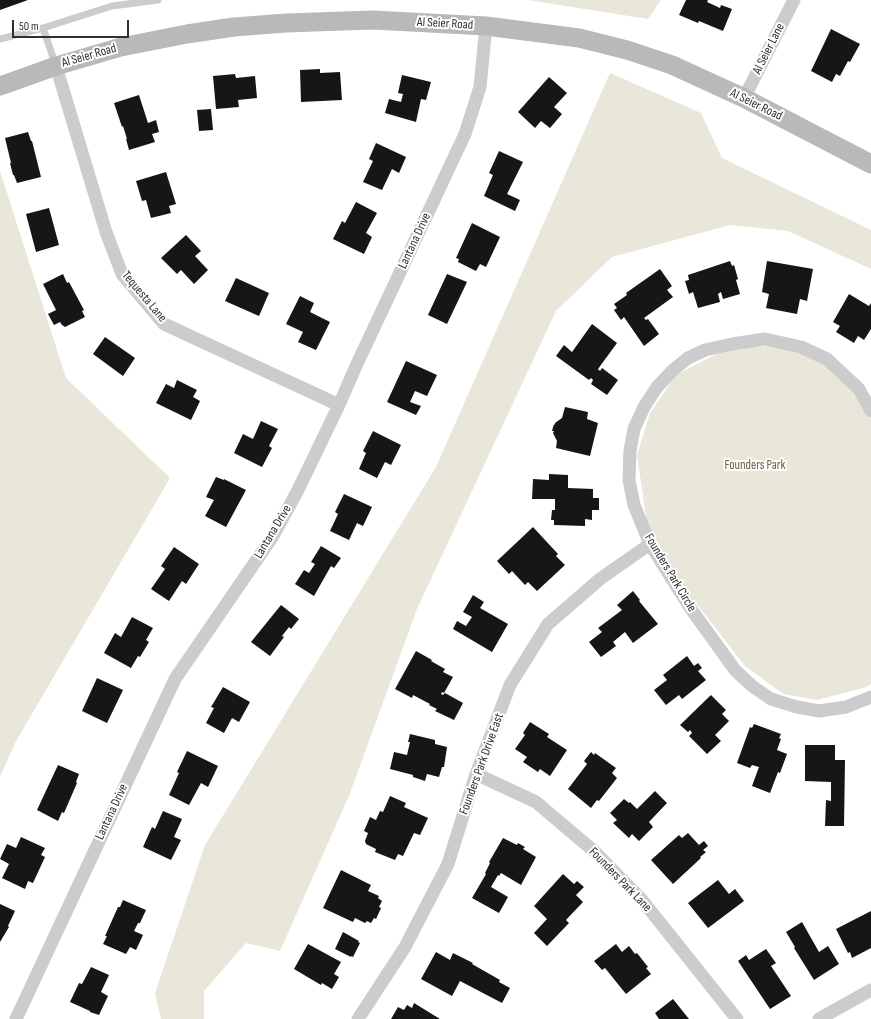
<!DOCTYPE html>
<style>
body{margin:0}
#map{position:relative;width:871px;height:1019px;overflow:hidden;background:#fff;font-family:"Sofia Sans Condensed",sans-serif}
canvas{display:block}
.scale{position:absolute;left:12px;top:20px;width:117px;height:18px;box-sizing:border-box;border:2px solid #2f2f2f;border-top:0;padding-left:5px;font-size:12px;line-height:14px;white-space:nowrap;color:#2f2f2f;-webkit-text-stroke:3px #fff;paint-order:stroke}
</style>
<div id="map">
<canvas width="871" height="1019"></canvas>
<div class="scale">50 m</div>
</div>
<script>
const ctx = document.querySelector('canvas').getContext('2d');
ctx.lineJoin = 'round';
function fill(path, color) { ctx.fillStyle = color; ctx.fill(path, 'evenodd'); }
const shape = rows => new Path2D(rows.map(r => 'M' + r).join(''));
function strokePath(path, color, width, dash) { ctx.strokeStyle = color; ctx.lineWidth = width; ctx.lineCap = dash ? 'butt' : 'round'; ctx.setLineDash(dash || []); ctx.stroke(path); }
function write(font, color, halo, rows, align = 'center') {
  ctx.font = font + ' "Sofia Sans Condensed",sans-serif'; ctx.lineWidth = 4; ctx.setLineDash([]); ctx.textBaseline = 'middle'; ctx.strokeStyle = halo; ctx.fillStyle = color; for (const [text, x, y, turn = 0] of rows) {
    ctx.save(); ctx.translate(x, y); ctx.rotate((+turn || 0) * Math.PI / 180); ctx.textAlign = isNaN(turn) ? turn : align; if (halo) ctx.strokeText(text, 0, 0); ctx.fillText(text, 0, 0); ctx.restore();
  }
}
const green = shape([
 [528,0,661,0,648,19],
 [610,73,701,113,722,158,871,230,871,269,788,231,730,225,612,257,556,311,417,609,349,796,280,951,246,943,204,991,204,1019,161,1019,155,993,205,845,436,467],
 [0,171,66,378,170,478,15,743,0,777],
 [773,346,824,358,857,390,871,419,871,684,867,687,817,700,783,694,745,666,650,544,637,455,650,413,676,375,728,348]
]);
const building = shape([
 [0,0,28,0,0,10],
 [686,0,708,0,707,2,720,8,721,5,732,9,723,31,699,21,698,23,679,15],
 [831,29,860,44,850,62,848,61,840,76,836,74,832,82,811,71],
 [320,69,320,73,340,72,342,100,301,102,300,70],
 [235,74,236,78,255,76,257,98,238,100,239,107,216,109,213,76],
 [402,75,431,82,426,100,421,99,416,122,385,113,389,99,401,102,403,94,398,93],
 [549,77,567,93,554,107,562,114,550,128,541,121,535,128,518,112],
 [139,95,148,123,156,120,159,132,152,134,155,142,129,150,126,139,127,139,123,126,122,127,114,103],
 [211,109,213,130,199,131,197,110],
 [28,132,31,141,32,141,41,177,17,183,14,175,13,175,10,163,11,163,5,138],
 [376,143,406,157,399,173,392,169,382,190,363,182,373,161,369,159],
 [499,151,523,162,507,194,520,200,515,211,484,196,493,175,489,173],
 [166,172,176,204,169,206,171,213,151,218,146,200,142,201,136,181],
 [356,202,377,213,366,233,372,237,364,254,333,239,342,221,345,223],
 [49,208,59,245,36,252,26,214],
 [472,223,500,237,486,267,480,264,476,271,458,262,459,259,456,258],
 [186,235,201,251,195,256,208,270,194,284,181,270,177,274,161,258],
 [730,261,732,266,734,265,738,279,736,280,740,294,723,299,721,292,718,294,720,302,698,308,693,292,689,294,685,281,689,280,688,275],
 [767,261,813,269,807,301,800,299,797,314,766,308,769,294,762,292],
 [660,269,672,286,667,290,673,297,644,318,646,320,648,319,659,334,644,346,624,317,621,320,614,310,617,308,614,304,627,295,626,293],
 [63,274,67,283,69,282,84,310,82,311,85,317,65,327,62,325,60,322,54,325,48,314,56,310,43,284],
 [447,274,467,282,447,324,428,315],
 [236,278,269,293,259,316,225,301],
 [849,294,869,306,871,303,871,329,864,340,858,336,854,343,836,332,840,326,833,322],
 [300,296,314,303,310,312,330,322,316,350,298,342,303,332,286,324],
 [592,324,617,343,598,369,600,371,602,368,618,380,607,395,591,384,593,380,591,378,589,380,556,356,564,345,572,352],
 [105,337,135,358,123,376,93,354],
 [406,361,437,375,427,396,415,391,410,402,421,406,416,415,387,402],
 [177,380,197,390,193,397,200,401,191,420,156,403,166,384,174,388],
 [565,407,588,412,587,419,598,423,590,456,556,448,557,441,553,433,554,431,552,431,554,424,555,425,555,423,562,418],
 [261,421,278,429,269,446,272,448,262,467,234,453,243,434,253,439],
 [373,431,401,445,391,465,385,462,377,478,359,469,366,453,363,451],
 [549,474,568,475,568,488,593,489,593,498,599,498,599,510,592,510,592,520,585,519,585,526,554,525,554,520,551,520,552,510,555,510,555,499,532,499,533,479,549,480],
 [216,477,224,480,224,479,246,490,226,527,205,516,214,500,206,497],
 [344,494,372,507,363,526,357,523,349,540,330,531,338,514,335,512],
 [533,527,558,554,556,556,565,565,537,591,528,582,525,585,512,571,509,574,497,561],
 [321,546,341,558,334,568,331,566,314,596,295,584,304,570,309,573,315,564,311,562],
 [174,547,199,564,186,584,182,581,169,601,151,589,165,569,161,566],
 [633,591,640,600,639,601,658,624,633,643,625,632,613,642,616,646,601,657,589,642,602,632,598,628,622,610,617,605],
 [473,595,484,602,480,608,508,624,492,652,453,629,457,621,466,626,472,617,463,612],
 [281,605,299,619,291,629,289,627,282,636,284,637,270,656,251,642],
 [132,617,153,628,146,640,149,642,140,657,138,656,131,668,104,653,115,633,121,637],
 [416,651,432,660,431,661,445,669,443,672,453,677,444,693,442,692,441,694,443,695,445,693,463,703,454,720,435,711,437,709,429,705,430,704,413,695,412,698,395,689],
 [687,656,694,666,698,663,702,668,698,671,706,680,682,699,679,695,666,705,654,690,667,680,663,675],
 [97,678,123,690,107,723,82,711],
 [223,687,250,702,239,722,232,718,224,733,206,723,214,708,211,707],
 [711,695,726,710,722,714,729,721,715,735,721,741,707,754,689,736,692,733,690,730,688,732,680,725],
 [530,722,549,734,547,737,567,750,550,776,540,769,538,772,523,762,527,757,515,749,525,735,523,733],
 [754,724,781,734,779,738,781,739,777,750,787,754,780,773,778,772,770,793,752,786,759,767,752,765,750,768,737,763,750,727,752,728],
 [410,734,435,740,435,744,447,747,444,767,442,767,439,777,427,774,425,781,413,777,413,775,390,769,394,752,407,755,410,742,408,742],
 [805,745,835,745,835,760,845,760,844,826,825,826,826,800,831,801,831,782,805,781],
 [187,751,218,766,208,787,201,783,189,805,169,795,179,773,177,772],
 [591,752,594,755,595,753,616,768,612,773,617,778,599,801,597,800,591,808,568,789,587,764,584,761],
 [58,765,79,774,76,782,77,783,64,813,62,812,58,821,37,810],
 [655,791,667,803,649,822,653,827,639,841,632,834,629,838,613,823,617,820,610,813,624,799,629,803,630,802,637,809],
 [390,796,406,803,404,807,428,818,420,835,414,833,403,856,398,854,395,860,375,852,376,849,366,844,365,841,368,833,364,831,370,817,376,820,380,811,383,812],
 [163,811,182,819,174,837,181,840,171,860,143,847,152,827,155,829],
 [688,833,699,845,704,841,708,846,703,850,706,852,700,857,701,858,673,884,651,860,679,835,682,838],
 [21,837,45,848,41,855,45,857,33,883,28,881,25,889,2,878,9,864,0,859,7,844,16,848],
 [503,838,517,845,518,843,525,847,523,849,536,857,521,885,501,873,499,876,498,875,491,887,508,897,499,913,472,898,486,874,485,873,490,863,489,862],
 [341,870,371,885,368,891,379,896,378,898,382,901,379,907,381,908,376,919,374,918,371,923,367,921,365,923,355,918,353,922,323,908],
 [563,874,574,884,577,881,584,887,576,895,583,902,566,920,569,923,547,946,534,933,547,919,534,906],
 [718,880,729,894,735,889,744,901,708,928,688,903],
 [123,900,146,910,140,923,138,923,134,931,143,935,136,950,130,947,126,954,103,944,107,936,105,936,118,907,120,907],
 [0,904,15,911,8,926,9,927,0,942],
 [871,911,871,948,852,958,850,952,848,953,836,929],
 [802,922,819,952,828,946,839,964,814,980,794,948,795,947,786,932],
 [343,932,359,941,358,942,360,943,353,957,351,956,351,957,335,949],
 [308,944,341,962,334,974,339,977,332,989,322,983,321,985,294,969],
 [616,944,622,952,629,946,635,954,637,953,648,967,646,968,651,974,626,994,605,968,602,970,594,961],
 [766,949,776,963,771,966,791,996,770,1009,738,961,746,955,749,960],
 [436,952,450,960,453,953,473,963,472,964,500,980,499,982,510,988,502,1003,460,981,452,996,421,979],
 [91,967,109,975,101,992,108,996,99,1015,90,1012,90,1011,70,1002,79,983,82,984],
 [673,999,689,1019,659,1019,655,1013],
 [414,1003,440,1019,391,1019,398,1007,404,1010,407,1005,412,1008]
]);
const lane = shape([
 [43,28,56,66],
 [0,39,43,28,112,6,158,0]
]);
const street = shape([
 [56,66,106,232,122,274,164,324,339,405],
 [744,98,794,0],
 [871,411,859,389,827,359,801,347,765,339,732,344,705,350,688,358,673,370,657,387,644,407,634,429,630,451,629,480,634,505,650,544,691,609,735,670,752,686,771,699,797,707,819,711,846,707,871,697],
 [476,774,536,802,595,852,642,900,737,1019],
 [16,1019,175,679,273,536,298,490,339,405,356,366,465,134,480,87,486,26],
 [358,1019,405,947,448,864,476,774,510,685,548,624,600,579,650,544],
 [819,1019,871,990]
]);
const secondary = shape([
 [0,86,56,66,121,47,187,34,234,27,286,23,373,20,486,26,579,38,627,50,672,65,744,98,871,164]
]);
const streetNames = [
 ["Al Seier Road",445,24,3],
 ["Al Seier Lane",769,49,-63],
 ["Al Seier Road",89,56,-16],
 ["Al Seier Road",756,105,26],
 ["Lantana Drive",415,241,-65],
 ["Tequesta Lane",144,297,50],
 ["Lantana Drive",273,532,-59],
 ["Founders Park Circle",670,573,59],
 ["Founders Park Drive East",482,764,-70],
 ["Lantana Drive",112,812,-65],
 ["Founders Park Lane",620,880,46]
];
const parkNames = [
 ["Founders Park",755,466]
];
fill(green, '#e9e6da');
fill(building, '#161616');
strokePath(lane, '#ccc', 7);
strokePath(street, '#ccc', 13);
strokePath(secondary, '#b9b9b9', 19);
write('13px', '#2f2f2f', '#fff', streetNames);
write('13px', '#69663e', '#fff', parkNames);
</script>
